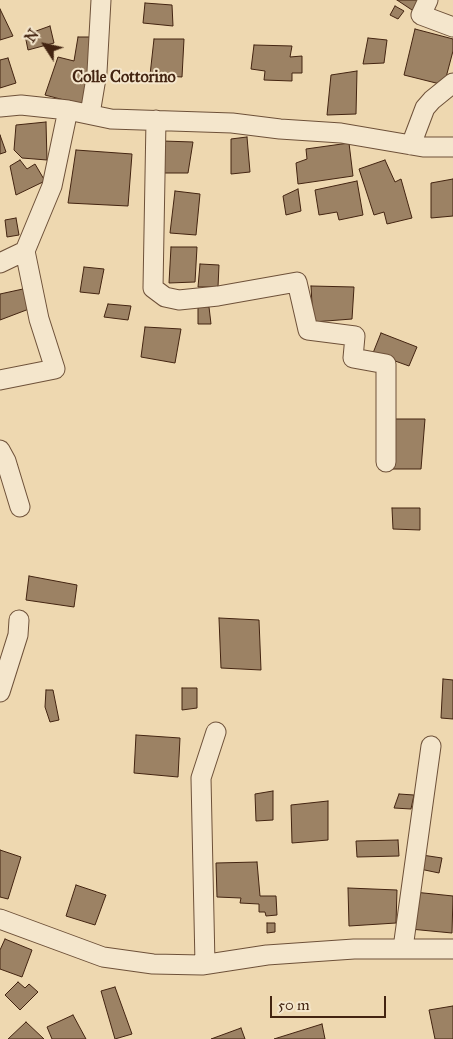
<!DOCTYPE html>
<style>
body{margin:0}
#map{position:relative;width:453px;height:1039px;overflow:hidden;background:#eed8b0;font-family:"IM FELL Great Primer",serif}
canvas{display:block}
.north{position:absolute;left:20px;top:20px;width:50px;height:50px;-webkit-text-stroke:4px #f4e6cc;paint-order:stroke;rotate:305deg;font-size:14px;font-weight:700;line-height:20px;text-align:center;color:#432411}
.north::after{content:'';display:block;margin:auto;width:18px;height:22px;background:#432411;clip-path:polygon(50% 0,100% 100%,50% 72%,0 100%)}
.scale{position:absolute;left:270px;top:996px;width:116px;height:22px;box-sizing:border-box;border:2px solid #432411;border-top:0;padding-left:6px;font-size:15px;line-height:18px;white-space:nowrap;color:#432411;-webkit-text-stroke:4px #f4e6cc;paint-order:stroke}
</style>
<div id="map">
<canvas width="453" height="1039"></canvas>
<div class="north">N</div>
<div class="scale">50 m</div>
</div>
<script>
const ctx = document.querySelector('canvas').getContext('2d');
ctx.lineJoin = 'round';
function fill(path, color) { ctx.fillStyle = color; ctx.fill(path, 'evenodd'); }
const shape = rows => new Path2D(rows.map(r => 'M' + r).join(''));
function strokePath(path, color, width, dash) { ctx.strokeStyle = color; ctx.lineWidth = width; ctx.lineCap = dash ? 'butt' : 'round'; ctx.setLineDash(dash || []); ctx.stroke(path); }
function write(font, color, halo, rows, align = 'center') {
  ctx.font = font + ' "IM FELL Great Primer",serif'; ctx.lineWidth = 4; ctx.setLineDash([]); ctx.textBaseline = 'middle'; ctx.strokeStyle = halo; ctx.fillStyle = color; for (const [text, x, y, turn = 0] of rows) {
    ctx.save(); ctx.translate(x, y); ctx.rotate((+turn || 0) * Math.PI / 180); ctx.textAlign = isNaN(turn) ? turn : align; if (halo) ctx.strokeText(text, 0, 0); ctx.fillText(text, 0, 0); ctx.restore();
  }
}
const building = shape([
 [397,0,422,0,415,12,397,0],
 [145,3,172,5,173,26,143,23,145,3],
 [395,6,404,11,398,19,390,15,395,6],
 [0,9,13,36,0,40,0,9],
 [50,26,54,43,28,50,25,35,50,26],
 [415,29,453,39,453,51,444,85,404,75,415,29],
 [78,37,93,37,87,106,45,95,58,57,74,61,78,37],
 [368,38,387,40,384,63,363,64,368,38],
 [154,39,184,39,182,77,150,75,154,39],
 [254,45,292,46,290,57,302,56,302,73,292,73,292,81,264,80,265,71,251,69,254,45],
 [8,58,16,83,0,88,0,60,8,58],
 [357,71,356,114,327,115,331,75,357,71],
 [46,122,47,160,22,158,14,150,16,125,46,122],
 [0,135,6,152,0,154,0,135],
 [247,137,250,172,231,174,231,139,247,137],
 [163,141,193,142,188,173,159,173,163,141],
 [349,143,353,176,298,184,296,163,307,159,306,149,349,143],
 [76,150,132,154,128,206,68,203,76,150],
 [20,160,27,169,35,164,45,181,16,195,10,166,20,160],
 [385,160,395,182,401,179,412,218,387,224,384,212,374,215,359,169,385,160],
 [453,179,453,216,431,218,431,183,453,179],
 [357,181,363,215,339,220,337,212,319,215,315,190,357,181],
 [298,189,301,211,286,215,283,196,298,189],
 [175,191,200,194,196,235,170,233,175,191],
 [16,218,19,235,7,237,5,220,16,218],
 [171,247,197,247,195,282,169,283,171,247],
 [200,264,219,265,218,287,198,287,200,264],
 [84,267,104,269,99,294,80,292,84,267],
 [311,286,354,287,352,319,313,322,311,286],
 [23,289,29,309,0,320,0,294,23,289],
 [108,304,131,306,128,320,104,317,108,304],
 [198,306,209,307,211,324,198,324,198,306],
 [145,327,181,329,175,363,141,357,145,327],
 [381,333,417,347,409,366,373,353,381,333],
 [394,419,425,419,421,469,392,469,394,419],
 [392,508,420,508,420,530,393,529,392,508],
 [29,576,77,585,74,607,26,600,29,576],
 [219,618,259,620,261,670,221,668,219,618],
 [443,679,453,680,453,719,441,718,443,679],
 [182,688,197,688,197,708,182,710,182,688],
 [46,690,53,690,59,720,50,722,45,707,46,690],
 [136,735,180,738,178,777,134,773,136,735],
 [273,791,273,820,256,821,255,794,273,791],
 [399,794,414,795,411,809,394,808,399,794],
 [328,801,328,840,292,843,291,805,328,801],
 [398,840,399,856,357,857,356,841,398,840],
 [0,850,21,857,8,899,0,897,0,850],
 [422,855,442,858,439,873,420,869,422,855],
 [257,862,260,896,276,896,277,915,266,916,265,912,259,912,259,904,240,903,241,898,217,897,216,863,257,862],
 [76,885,106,895,95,925,66,916,76,885],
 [348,888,397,890,396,923,349,926,348,888],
 [414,892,453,896,452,933,410,929,414,892],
 [267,923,275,923,275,932,267,933,267,923],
 [5,939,32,950,22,977,0,969,0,950,5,939],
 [18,982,25,988,29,984,38,992,20,1010,5,995,18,982],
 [115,987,132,1034,115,1039,101,991,115,987],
 [453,1006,453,1039,435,1039,429,1010,453,1006],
 [73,1015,86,1039,52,1039,47,1027,73,1015],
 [26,1022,44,1039,8,1039,26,1022],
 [322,1024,325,1039,274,1039,322,1024],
 [241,1028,245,1039,211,1039,241,1028]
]);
const minor = shape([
 [428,0,421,15,453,27],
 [0,107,21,105,68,110,111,119,232,123,280,129,341,133,423,147,453,147],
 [90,114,97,72,101,0],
 [156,120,153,288,165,297,179,300,218,296,297,282,308,330,355,336,353,358,386,364,386,462],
 [411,145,425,108,432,100,453,83],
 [0,263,25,251],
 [0,380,55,369,39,319,25,251,52,186,68,110],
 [0,450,6,461,20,507],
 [0,692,18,635,19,620],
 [0,919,103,957,153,964,202,965,267,955,354,949,453,949],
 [403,948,431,746],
 [205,964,201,778,216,732]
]);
const neighbourhoodNames = [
 ["Colle Cottorino",124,78]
];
fill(building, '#9c8264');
strokePath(building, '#432411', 1);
strokePath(minor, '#6e5139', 21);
strokePath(minor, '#f4e6cc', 19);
write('bold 16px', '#432411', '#f4e6cc', neighbourhoodNames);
</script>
